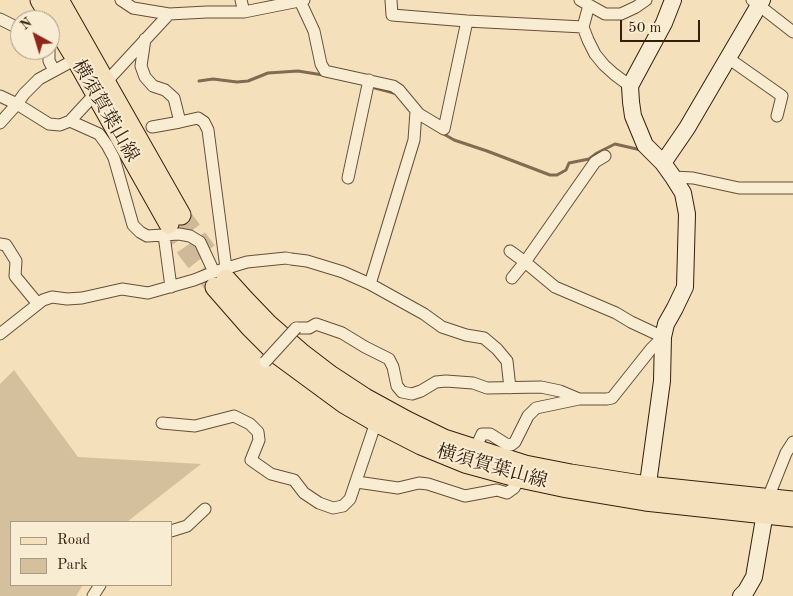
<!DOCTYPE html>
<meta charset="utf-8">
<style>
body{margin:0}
#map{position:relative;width:793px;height:596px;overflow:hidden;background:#f4e1bb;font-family:"Old Standard TT",serif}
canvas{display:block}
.legend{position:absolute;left:10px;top:521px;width:162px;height:65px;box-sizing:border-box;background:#f8ecd3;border:1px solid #aa9a84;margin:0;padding:6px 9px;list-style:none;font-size:15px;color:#361e0d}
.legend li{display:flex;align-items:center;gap:10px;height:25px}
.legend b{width:25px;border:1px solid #aa9a84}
.north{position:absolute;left:10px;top:10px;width:50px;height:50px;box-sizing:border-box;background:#f8ecd3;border:1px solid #aa9a84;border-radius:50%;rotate:321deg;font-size:14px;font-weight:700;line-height:20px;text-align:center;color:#361e0d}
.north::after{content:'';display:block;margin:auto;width:18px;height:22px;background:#8f2418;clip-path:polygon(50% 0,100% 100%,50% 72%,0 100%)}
.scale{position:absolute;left:620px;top:20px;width:80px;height:22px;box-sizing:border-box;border:2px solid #361e0d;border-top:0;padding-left:6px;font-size:15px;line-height:18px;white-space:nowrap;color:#361e0d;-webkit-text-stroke:4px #f8ecd3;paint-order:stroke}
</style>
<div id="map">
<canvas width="793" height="596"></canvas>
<ul class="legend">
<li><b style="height:6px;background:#f4e1bb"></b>Road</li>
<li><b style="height:14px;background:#d4c09d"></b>Park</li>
</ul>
<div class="north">N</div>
<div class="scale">50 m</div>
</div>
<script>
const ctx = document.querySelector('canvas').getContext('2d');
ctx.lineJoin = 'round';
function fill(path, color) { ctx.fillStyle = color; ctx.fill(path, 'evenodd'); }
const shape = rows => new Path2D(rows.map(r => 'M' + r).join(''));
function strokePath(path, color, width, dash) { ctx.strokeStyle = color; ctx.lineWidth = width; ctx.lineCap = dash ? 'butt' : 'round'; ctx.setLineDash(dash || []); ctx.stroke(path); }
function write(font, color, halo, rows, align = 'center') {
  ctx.font = font + ' "Old Standard TT","Noto Serif JP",serif'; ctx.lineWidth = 4; ctx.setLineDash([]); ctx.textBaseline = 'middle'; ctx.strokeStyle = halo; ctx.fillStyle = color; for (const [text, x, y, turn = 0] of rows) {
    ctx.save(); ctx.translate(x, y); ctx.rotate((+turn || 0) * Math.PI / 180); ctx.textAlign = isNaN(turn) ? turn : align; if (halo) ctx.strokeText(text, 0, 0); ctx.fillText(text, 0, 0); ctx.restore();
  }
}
const green = shape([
 [14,370,78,457,201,464,127,522,11,522,11,585,83,585,76,596,0,596,0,384]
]);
const stream = shape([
 [199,81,213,79,237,82,248,81,268,73,298,71,323,75],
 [375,88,394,93],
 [442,133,454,140,487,151,550,175,557,175,566,170,569,163,589,159,597,153,615,144,641,150]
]);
const primaryTunnel = shape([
 [181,215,207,251],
 [169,224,188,252,215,287]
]);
const street = shape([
 [121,0,133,8,169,14,207,12,244,12,304,0],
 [241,0,244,12],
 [391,0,392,15,467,21,583,27],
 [580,0,605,14,621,14,636,7,646,0],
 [752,0,793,32],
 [300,1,314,31,321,64,325,71,393,86,399,90,419,114,444,129,467,21],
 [589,5,583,27,588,40,595,54,604,65,614,74,630,86],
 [0,19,20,29],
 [145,39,141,66,145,77,153,86,165,90,174,98,180,122,152,127],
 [49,50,49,61,54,70],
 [728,58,782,96,777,116],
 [0,96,17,104,49,124,60,125,70,121,99,134,107,145,114,158,133,225,140,232,147,236,179,234,190,236,200,242,214,272],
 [70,121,169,14],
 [180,122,198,118,204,122,208,130,226,268],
 [0,123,17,104,24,94,39,79,76,59],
 [673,177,693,178,739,188,793,188],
 [348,178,369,80],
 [164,235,171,287],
 [0,244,6,245,16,261,15,276,38,304],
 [512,278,525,262,595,162,605,156],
 [370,284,414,140,416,111],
 [296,328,309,328,316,324,342,333,365,347,389,359,393,367,397,386,402,392,412,394,421,391,436,382,446,381,473,383,487,388,541,387,560,391,579,399],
 [0,334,43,300,52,297,67,299,82,298,122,289,148,293,194,280,214,272,247,262,286,258,291,259,307,261,343,272,370,284,424,314,442,327,466,335,484,338,497,349,507,361,510,388],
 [162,423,195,426,234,416,250,424,258,432,259,440,251,460,271,474,294,480,304,493,319,503,333,508,343,506,350,499,376,422],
 [475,449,482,434,490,434,506,444,511,445,515,442,528,416,536,408,579,399,607,399,612,398,651,349,663,337,631,322,616,313,555,287,525,262,510,251],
 [357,482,398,488,419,483,428,484,465,496,497,490,507,493,514,488,520,478],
 [768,498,786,453,793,442],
 [171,531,187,526,205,509],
 [93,596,100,585]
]);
const secondary = shape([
 [663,163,687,128,762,0],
 [646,498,662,381,663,337,666,324,675,308,685,287,687,214,683,193,673,177,663,163,645,145,633,116,631,102,630,86,664,23,673,0],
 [741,596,746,591,754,577,767,501]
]);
const primary = shape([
 [40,0,76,59,169,224],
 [59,0,181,215],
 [226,279,245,300,269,325,300,352,330,375,365,398,407,421,444,439,525,465,571,474,647,486,793,501],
 [215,287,250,327,277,354,345,404,376,422,421,445,465,463,520,478,567,488,645,501,793,517]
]);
const streetBridge = shape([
 [265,362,296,328]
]);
const streetNames = [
 ["横須賀葉山線",105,111,60],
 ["横須賀葉山線",492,467,16]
];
fill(green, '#d4c09d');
strokePath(stream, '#816b52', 3);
strokePath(primaryTunnel, '#ceba98', 19, [19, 9]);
strokePath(street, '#664f38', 13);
strokePath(secondary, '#361e0d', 18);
strokePath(primary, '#361e0d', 21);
strokePath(street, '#f8ecd3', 11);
strokePath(secondary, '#f8ecd3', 16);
strokePath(primary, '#f4e1bb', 19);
strokePath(streetBridge, '#664f38', 13, []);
strokePath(streetBridge, '#f8ecd3', 11);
write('19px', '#361e0d', '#f8ecd3', streetNames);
</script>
